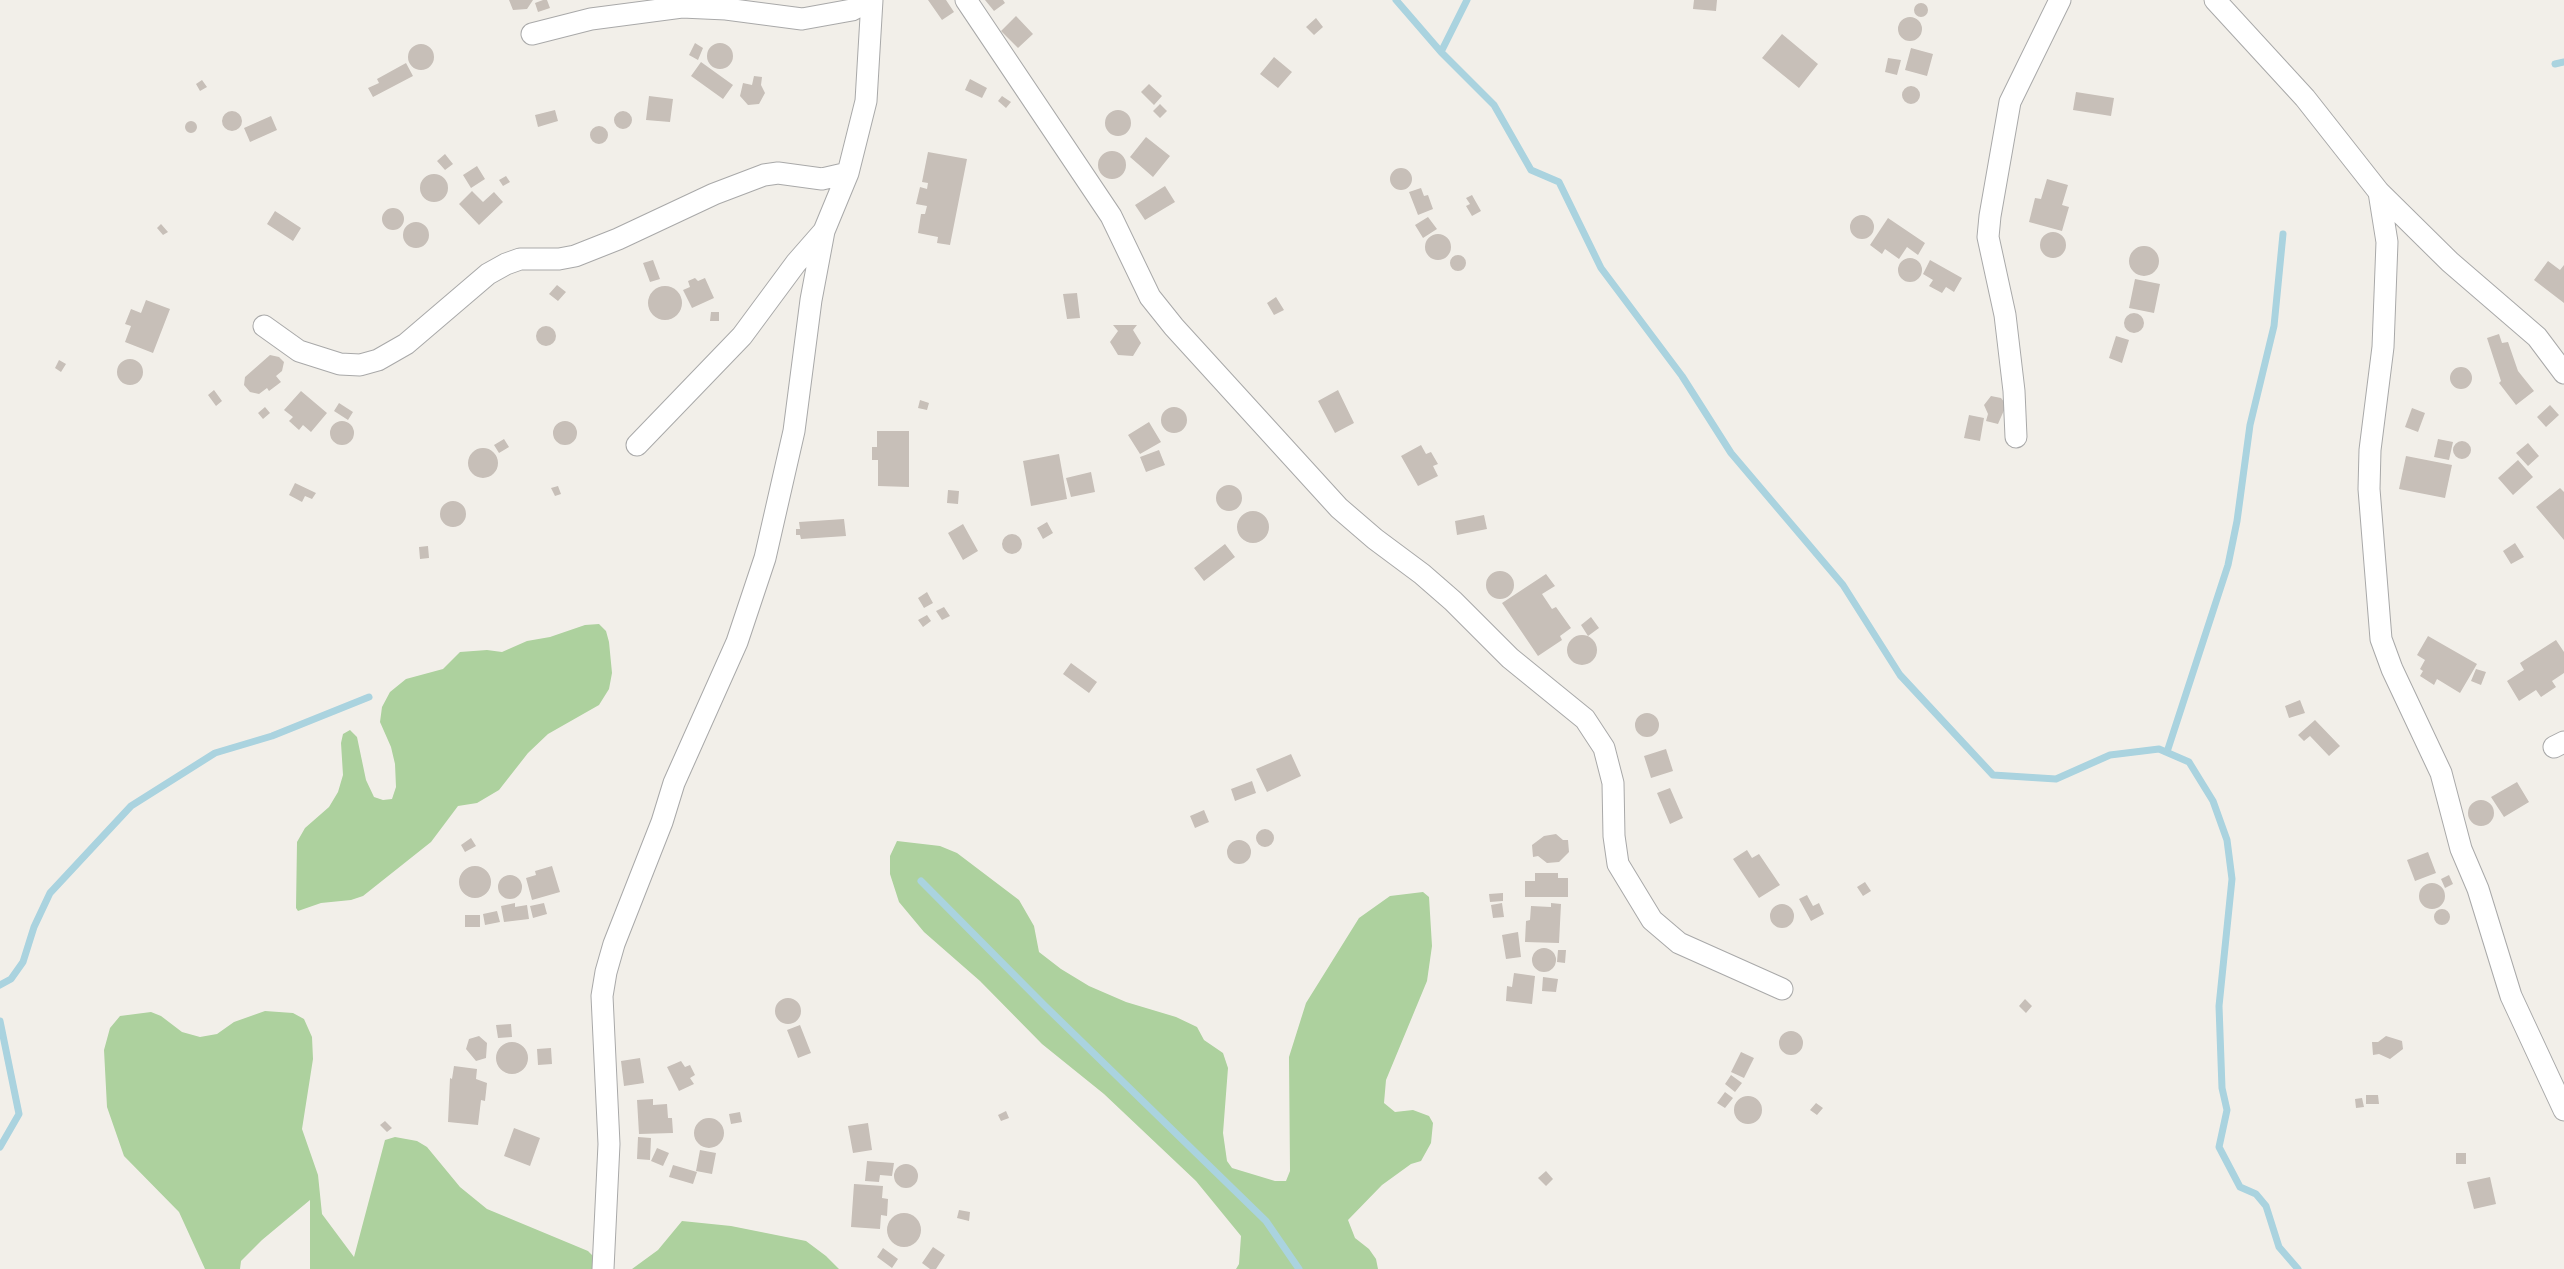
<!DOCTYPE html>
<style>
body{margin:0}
canvas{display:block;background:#f2efe9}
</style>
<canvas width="2564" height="1269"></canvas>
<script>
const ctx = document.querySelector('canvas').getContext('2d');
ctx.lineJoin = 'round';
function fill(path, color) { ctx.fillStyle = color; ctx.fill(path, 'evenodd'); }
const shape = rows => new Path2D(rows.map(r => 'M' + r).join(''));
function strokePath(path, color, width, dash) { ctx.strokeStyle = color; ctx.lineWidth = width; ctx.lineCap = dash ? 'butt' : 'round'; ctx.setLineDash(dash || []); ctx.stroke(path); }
const forest = shape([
 [599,624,606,631,609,642,612,673,609,689,599,705,548,734,528,753,499,790,477,803,458,806,431,842,363,896,351,900,321,903,298,911,296,908,297,842,305,828,329,807,338,792,343,775,341,743,343,734,350,730,357,737,366,780,374,797,383,800,392,799,396,787,395,764,391,747,380,722,382,707,390,692,406,679,443,669,460,652,487,650,502,652,527,641,550,637,585,625],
 [897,841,940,846,957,853,1019,900,1034,926,1039,952,1061,969,1089,986,1126,1002,1176,1017,1197,1027,1204,1040,1223,1053,1228,1068,1223,1133,1227,1161,1232,1168,1275,1181,1286,1181,1290,1171,1289,1057,1306,1003,1359,918,1390,896,1423,892,1429,897,1432,946,1427,981,1386,1080,1384,1103,1395,1112,1413,1110,1429,1116,1433,1123,1431,1143,1421,1161,1411,1164,1382,1185,1348,1220,1355,1238,1369,1249,1376,1259,1378,1269,1236,1269,1239,1264,1241,1236,1196,1181,1104,1094,1042,1044,980,981,924,932,899,902,890,874,890,856],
 [265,1011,293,1013,304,1019,312,1037,313,1059,302,1129,318,1175,322,1214,354,1257,385,1140,395,1137,417,1141,427,1147,460,1187,487,1209,588,1251,594,1257,595,1269,310,1269,310,1200,262,1240,241,1261,240,1269,205,1269,179,1212,124,1156,107,1107,104,1050,110,1028,120,1016,151,1012,161,1016,182,1032,200,1037,217,1034,234,1022],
 [682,1221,731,1226,806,1241,826,1256,839,1269,632,1269,658,1250]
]);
const stream = shape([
 [1396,0,1441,52,1494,105,1531,170,1559,182,1601,268,1682,376,1731,453,1843,585,1900,675,1993,775,2056,779,2110,755,2159,749,2189,762,2213,801,2227,840,2232,879,2219,1006,2222,1088,2227,1110,2219,1147,2240,1187,2256,1194,2266,1206,2279,1247,2298,1269],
 [1441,52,1467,0],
 [2555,64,2564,62],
 [2167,752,2228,565,2237,521,2250,425,2274,326,2283,234],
 [921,881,1044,1005,1266,1221,1299,1269],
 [0,985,11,979,23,962,34,927,50,893,131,806,215,753,272,736,369,697],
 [0,1021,19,1114,0,1147]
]);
const building = shape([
 [509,0,533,0,527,9,513,10],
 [543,0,547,0,550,8,538,12,535,3],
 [928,0,946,0,954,12,942,20],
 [985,0,1003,0,1005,3,994,11],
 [1694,0,1717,0,1716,11,1693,9],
 '1914 10a7 7 0 1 1 14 0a7 7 0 1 1-14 0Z',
 [1016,16,1033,34,1018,48,1001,31],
 '1898 29a12 12 0 1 1 24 0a12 12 0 1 1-24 0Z',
 [1316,18,1323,27,1314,35,1306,27],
 [1782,34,1818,64,1799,88,1762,58],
 [695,43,703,48,698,60,689,55],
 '707 56a13 13 0 1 1 26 0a13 13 0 1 1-26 0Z',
 '408 57a13 13 0 1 1 26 0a13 13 0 1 1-26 0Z',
 [1911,48,1933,54,1927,76,1905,70],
 [1274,57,1292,72,1278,88,1260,74],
 [1888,58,1901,60,1897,75,1885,72],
 [701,62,733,85,723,99,691,76],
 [406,63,413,76,373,97,368,88,379,83,377,79],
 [754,76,762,77,761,85,765,93,759,104,748,105,740,96,743,83,752,85],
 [970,79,987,88,982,98,965,90],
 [202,80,207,87,200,91,196,84],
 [1149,84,1162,96,1154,105,1141,92],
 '1902 95a9 9 0 1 1 18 0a9 9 0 1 1-18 0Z',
 [2076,92,2114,98,2111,116,2073,110],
 [649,96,673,99,670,122,646,120],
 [1002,96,1011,102,1006,108,998,101],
 [1160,104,1167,111,1160,118,1153,111],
 '1105 123a13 13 0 1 1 26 0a13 13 0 1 1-26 0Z',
 [555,110,558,121,538,127,535,115],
 '614 120a9 9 0 1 1 18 0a9 9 0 1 1-18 0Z',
 '222 121a10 10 0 1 1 20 0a10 10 0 1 1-20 0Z',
 [271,116,277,130,250,142,244,128],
 '185 127a6 6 0 1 1 12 0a6 6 0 1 1-12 0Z',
 '590 135a9 9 0 1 1 18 0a9 9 0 1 1-18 0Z',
 [1146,137,1170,156,1153,177,1130,157],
 '1098 165a14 14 0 1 1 28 0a14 14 0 1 1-28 0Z',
 [928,152,967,159,950,245,937,243,938,237,918,233,921,214,925,214,927,206,916,204,920,187,927,189,928,183,922,182],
 [445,154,453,164,445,170,437,161],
 [477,166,485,179,471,188,463,175],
 '1390 179a11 11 0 1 1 22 0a11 11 0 1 1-22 0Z',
 '420 188a14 14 0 1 1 28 0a14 14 0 1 1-28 0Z',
 [506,176,510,182,503,186,499,180],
 [2047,179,2068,185,2062,205,2069,207,2062,231,2029,222,2035,198,2041,199],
 [1165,186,1175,202,1145,220,1135,205],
 [1421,188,1424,196,1428,195,1433,209,1418,215,1409,192],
 [472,191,483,202,494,192,503,202,479,225,459,204],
 [1472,195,1481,211,1472,216,1466,206,1470,204,1466,198],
 '382 219a11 11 0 1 1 22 0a11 11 0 1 1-22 0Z',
 [275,211,301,228,293,241,267,224],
 '1850 227a12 12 0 1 1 24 0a12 12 0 1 1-24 0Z',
 [1428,217,1437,229,1423,238,1415,225],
 [1888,218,1925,243,1918,255,1907,247,1899,259,1885,249,1882,254,1870,245],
 '403 235a13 13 0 1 1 26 0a13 13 0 1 1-26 0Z',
 [161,224,168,232,163,235,157,228],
 '2040 245a13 13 0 1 1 26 0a13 13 0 1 1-26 0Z',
 '1425 247a13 13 0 1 1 26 0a13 13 0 1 1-26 0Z',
 '2129 261a15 15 0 1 1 30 0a15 15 0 1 1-30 0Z',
 '1450 263a8 8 0 1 1 16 0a8 8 0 1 1-16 0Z',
 '1898 270a12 12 0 1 1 24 0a12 12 0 1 1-24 0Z',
 [653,260,660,279,650,282,643,263],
 [1930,260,1962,278,1954,292,1946,287,1942,293,1929,286,1933,280,1923,274],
 [2548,261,2560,270,2564,265,2564,303,2534,280],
 [695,278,698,281,705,278,714,298,692,308,683,290,690,287,688,281],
 [2135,279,2160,284,2154,313,2129,308],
 [557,285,566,292,558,301,549,294],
 '648 303a17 17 0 1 1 34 0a17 17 0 1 1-34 0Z',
 [1077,293,1080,318,1067,319,1063,294],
 [1276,297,1284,310,1274,315,1267,303],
 [146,300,170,309,153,353,125,342,131,326,125,324,131,309,141,313],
 [711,312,719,312,719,321,710,321],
 '2124 323a10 10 0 1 1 20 0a10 10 0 1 1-20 0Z',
 [1113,325,1137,325,1133,330,1141,343,1133,356,1118,355,1110,342,1118,331],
 '536 336a10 10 0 1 1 20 0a10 10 0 1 1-20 0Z',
 [2499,334,2502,343,2508,342,2518,371,2534,391,2516,405,2499,383,2501,381,2487,338],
 [2116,336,2129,340,2122,363,2109,358],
 [270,355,279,357,284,362,282,371,276,376,281,382,269,391,267,388,259,394,250,392,244,385,245,377],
 '117 372a13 13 0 1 1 26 0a13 13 0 1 1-26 0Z',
 [59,360,66,364,61,372,55,368],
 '2450 378a11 11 0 1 1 22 0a11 11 0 1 1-22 0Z',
 [214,390,222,401,216,406,208,395],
 [1338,390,1354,423,1335,433,1318,401],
 [301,391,327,413,311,432,303,425,299,430,289,421,293,417,284,410],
 [1991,396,2001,398,2005,403,2005,408,1998,424,1986,421,1988,414,1984,405],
 [920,400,929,403,927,410,918,408],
 [339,403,353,412,348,420,334,411],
 [2550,405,2559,415,2546,427,2537,417],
 '1161 420a13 13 0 1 1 26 0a13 13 0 1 1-26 0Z',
 [265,407,270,413,263,419,258,413],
 [2412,408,2425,413,2418,432,2405,427],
 [1969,415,1984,418,1980,441,1964,438],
 '330 433a12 12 0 1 1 24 0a12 12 0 1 1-24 0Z',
 '553 433a12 12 0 1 1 24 0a12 12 0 1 1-24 0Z',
 [1149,422,1161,442,1140,454,1128,435],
 [877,431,909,431,909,487,878,486,878,460,872,460,872,447,877,447],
 [504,439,509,447,499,453,494,445],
 [2438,439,2453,442,2449,460,2434,457],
 '2453 450a9 9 0 1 1 18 0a9 9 0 1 1-18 0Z',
 [2528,443,2539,456,2528,466,2516,453],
 [1421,445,1426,454,1431,452,1438,464,1433,466,1438,476,1418,486,1401,456],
 '468 463a15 15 0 1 1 30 0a15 15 0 1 1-30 0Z',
 [1159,450,1165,465,1146,472,1140,457],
 [1059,454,1067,499,1031,506,1023,461],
 [2406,456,2452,465,2445,498,2399,489],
 [2518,460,2533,477,2513,495,2498,478],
 [1091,472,1095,492,1071,497,1066,478],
 [295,483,316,493,312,499,305,496,302,502,289,495],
 '1216 498a13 13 0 1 1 26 0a13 13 0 1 1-26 0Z',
 [558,486,561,494,555,496,551,488],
 [2560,488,2564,492,2564,540,2536,507],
 [948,490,959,491,958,504,947,503],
 '440 514a13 13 0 1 1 26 0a13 13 0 1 1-26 0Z',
 '1237 527a16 16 0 1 1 32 0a16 16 0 1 1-32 0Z',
 [1484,515,1487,529,1457,535,1455,521],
 [844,519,846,536,801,539,800,535,796,535,796,529,800,529,799,522],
 [1047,522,1053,533,1043,539,1037,528],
 [963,524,978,551,963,560,948,533],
 '1002 544a10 10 0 1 1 20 0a10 10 0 1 1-20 0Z',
 [2515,543,2524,557,2511,564,2503,551],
 [1225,544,1235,557,1204,581,1194,568],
 [428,546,429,558,420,559,419,547],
 '1486 585a14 14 0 1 1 28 0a14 14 0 1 1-28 0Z',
 [1546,574,1555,586,1542,594,1552,609,1556,607,1571,628,1560,636,1562,640,1538,656,1502,603],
 [927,592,933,603,924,608,918,598],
 [944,607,950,616,942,620,936,611],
 [927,615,931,621,923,627,918,620],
 [1591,617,1599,628,1588,636,1581,625],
 '1567 650a15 15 0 1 1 30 0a15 15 0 1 1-30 0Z',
 [2428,636,2477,664,2460,693,2437,679,2434,685,2420,676,2423,671,2420,669,2425,660,2417,655],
 [2556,640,2564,652,2564,673,2552,681,2556,687,2541,697,2536,690,2519,701,2507,681,2524,670,2520,663],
 [1071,663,1097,682,1089,693,1063,674],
 [2476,669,2486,672,2481,685,2471,681],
 [2300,700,2305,713,2289,718,2285,706],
 '1635 725a12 12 0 1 1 24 0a12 12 0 1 1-24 0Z',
 [2315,720,2340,746,2329,756,2310,736,2304,741,2298,735],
 [1666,749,1673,771,1651,778,1644,756],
 [1291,754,1301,776,1267,792,1256,769],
 [1252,781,1256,793,1235,801,1231,789],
 [2517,782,2529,802,2504,817,2491,797],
 [1670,788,1683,818,1670,824,1657,793],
 '2468 813a13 13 0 1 1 26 0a13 13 0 1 1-26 0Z',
 [1204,810,1209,822,1195,828,1190,816],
 '1256 838a9 9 0 1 1 18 0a9 9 0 1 1-18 0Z',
 [1556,834,1563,840,1568,840,1569,852,1559,862,1547,863,1538,856,1533,857,1532,845,1544,836],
 [471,838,476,846,465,852,461,845],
 '1227 852a12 12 0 1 1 24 0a12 12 0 1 1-24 0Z',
 [1747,850,1752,858,1759,854,1780,885,1759,898,1733,859],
 [2428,852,2436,873,2415,881,2407,860],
 [552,866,560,892,532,900,526,878,536,875,535,871],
 '459 882a16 16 0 1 1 32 0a16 16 0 1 1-32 0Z',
 [1535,873,1558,873,1558,878,1568,878,1568,897,1525,897,1525,881,1535,881],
 [2449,875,2453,884,2445,888,2441,879],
 '498 887a12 12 0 1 1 24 0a12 12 0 1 1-24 0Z',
 [1865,882,1871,891,1863,896,1857,887],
 '2419 896a13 13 0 1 1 26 0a13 13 0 1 1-26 0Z',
 [1503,893,1503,901,1490,902,1489,894],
 [1807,895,1813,906,1819,903,1824,914,1811,921,1799,899],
 [515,903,515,907,527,905,529,919,504,922,501,906],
 [544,903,547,914,533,918,530,906],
 [1502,903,1504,917,1493,918,1491,905],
 [1551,903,1561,904,1559,943,1525,942,1526,921,1530,920,1531,906,1551,907],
 '1770 916a12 12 0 1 1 24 0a12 12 0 1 1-24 0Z',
 '2434 917a8 8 0 1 1 16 0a8 8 0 1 1-16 0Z',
 [497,911,500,922,485,925,483,914],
 [465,915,480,915,480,927,465,927],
 [1518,932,1521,957,1506,959,1502,935],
 '1532 960a12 12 0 1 1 24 0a12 12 0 1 1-24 0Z',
 [1558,950,1566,950,1565,963,1557,962],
 [1514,973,1535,976,1532,1004,1506,1001,1507,986,1512,987],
 [1543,977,1558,979,1556,992,1542,991],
 '775 1011a13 13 0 1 1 26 0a13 13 0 1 1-26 0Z',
 [2025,999,2032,1006,2026,1013,2019,1006],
 [511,1024,512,1037,498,1038,496,1025],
 [800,1025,811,1053,798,1058,787,1030],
 '1779 1043a12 12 0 1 1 24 0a12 12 0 1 1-24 0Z',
 [479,1036,487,1043,486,1058,476,1061,466,1049,469,1039],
 [2386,1036,2402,1041,2403,1049,2390,1059,2379,1054,2373,1055,2372,1042,2378,1042],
 '496 1058a16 16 0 1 1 32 0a16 16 0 1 1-32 0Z',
 [551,1048,552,1064,538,1065,537,1049],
 [1741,1052,1754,1058,1744,1078,1731,1072],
 [640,1058,644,1083,624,1086,621,1061],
 [681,1061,685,1067,690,1065,695,1075,690,1078,694,1084,679,1091,667,1067],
 [454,1066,477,1069,476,1079,487,1083,485,1101,481,1100,478,1125,448,1122,450,1078,452,1079],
 [1731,1075,1742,1083,1735,1092,1725,1084],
 [1725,1092,1733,1098,1725,1108,1717,1103],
 [2366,1095,2378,1095,2379,1104,2366,1104],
 '1734 1110a14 14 0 1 1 28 0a14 14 0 1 1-28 0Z',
 [2362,1098,2364,1107,2356,1108,2355,1099],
 [653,1099,653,1105,667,1104,668,1118,672,1118,673,1133,639,1134,637,1100],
 [1816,1103,1823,1108,1817,1115,1810,1110],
 [1006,1111,1009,1118,1001,1121,998,1115],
 [740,1112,742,1122,731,1124,729,1114],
 '694 1133a15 15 0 1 1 30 0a15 15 0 1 1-30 0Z',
 [385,1121,392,1128,387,1132,380,1125],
 [868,1123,872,1150,853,1153,848,1126],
 [514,1128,540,1138,530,1166,504,1156],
 [638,1137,651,1138,650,1160,637,1159],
 [657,1148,669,1153,663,1166,651,1161],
 [700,1150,716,1153,712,1174,696,1171],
 [2456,1153,2466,1153,2466,1164,2456,1164],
 [867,1161,894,1163,892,1176,880,1175,879,1182,865,1181],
 '894 1176a12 12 0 1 1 24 0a12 12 0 1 1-24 0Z',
 [673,1165,697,1172,693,1184,669,1177],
 [1546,1171,1553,1179,1546,1186,1538,1178],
 [2490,1177,2496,1204,2474,1209,2467,1182],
 [854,1184,883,1186,882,1198,888,1199,887,1216,881,1215,880,1229,851,1227],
 [959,1210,970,1212,969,1221,957,1218],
 '887 1230a17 17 0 1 1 34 0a17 17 0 1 1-34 0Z',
 [933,1247,945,1255,936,1269,930,1269,922,1263],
 [883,1248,898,1259,892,1268,877,1257]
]);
const minor = shape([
 [966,0,1111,216,1150,297,1174,327,1339,508,1375,539,1422,574,1453,601,1510,658,1585,719,1604,748,1613,783,1614,836,1618,864,1652,920,1679,943,1782,989],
 [2215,0,2305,98,2379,192,2450,262,2537,337,2564,373],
 [532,34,591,19,682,7,726,9,802,19,852,10,871,0],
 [2379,192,2387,242,2383,347,2370,450,2369,489,2381,639,2392,669,2441,773,2461,849,2478,889,2511,996,2564,1110],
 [264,326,299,351,340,364,360,365,378,360,406,344,488,274,506,264,520,259,559,259,575,256,618,239,714,194,764,175,778,173,822,179,848,173],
 [2016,437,2014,391,2005,315,1988,237,1990,216,2010,102,2060,0],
 [637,445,742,336,796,263,824,231],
 [2554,747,2564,742],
 [603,1269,609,1144,602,996,606,972,614,944,662,822,674,783,737,642,765,558,794,431,811,300,824,231,848,173,866,101,872,0]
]);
fill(forest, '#add19e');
strokePath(stream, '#aad3df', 7);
fill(building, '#c7bfb8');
strokePath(minor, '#a9a9a9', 23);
strokePath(minor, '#fff', 21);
</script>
